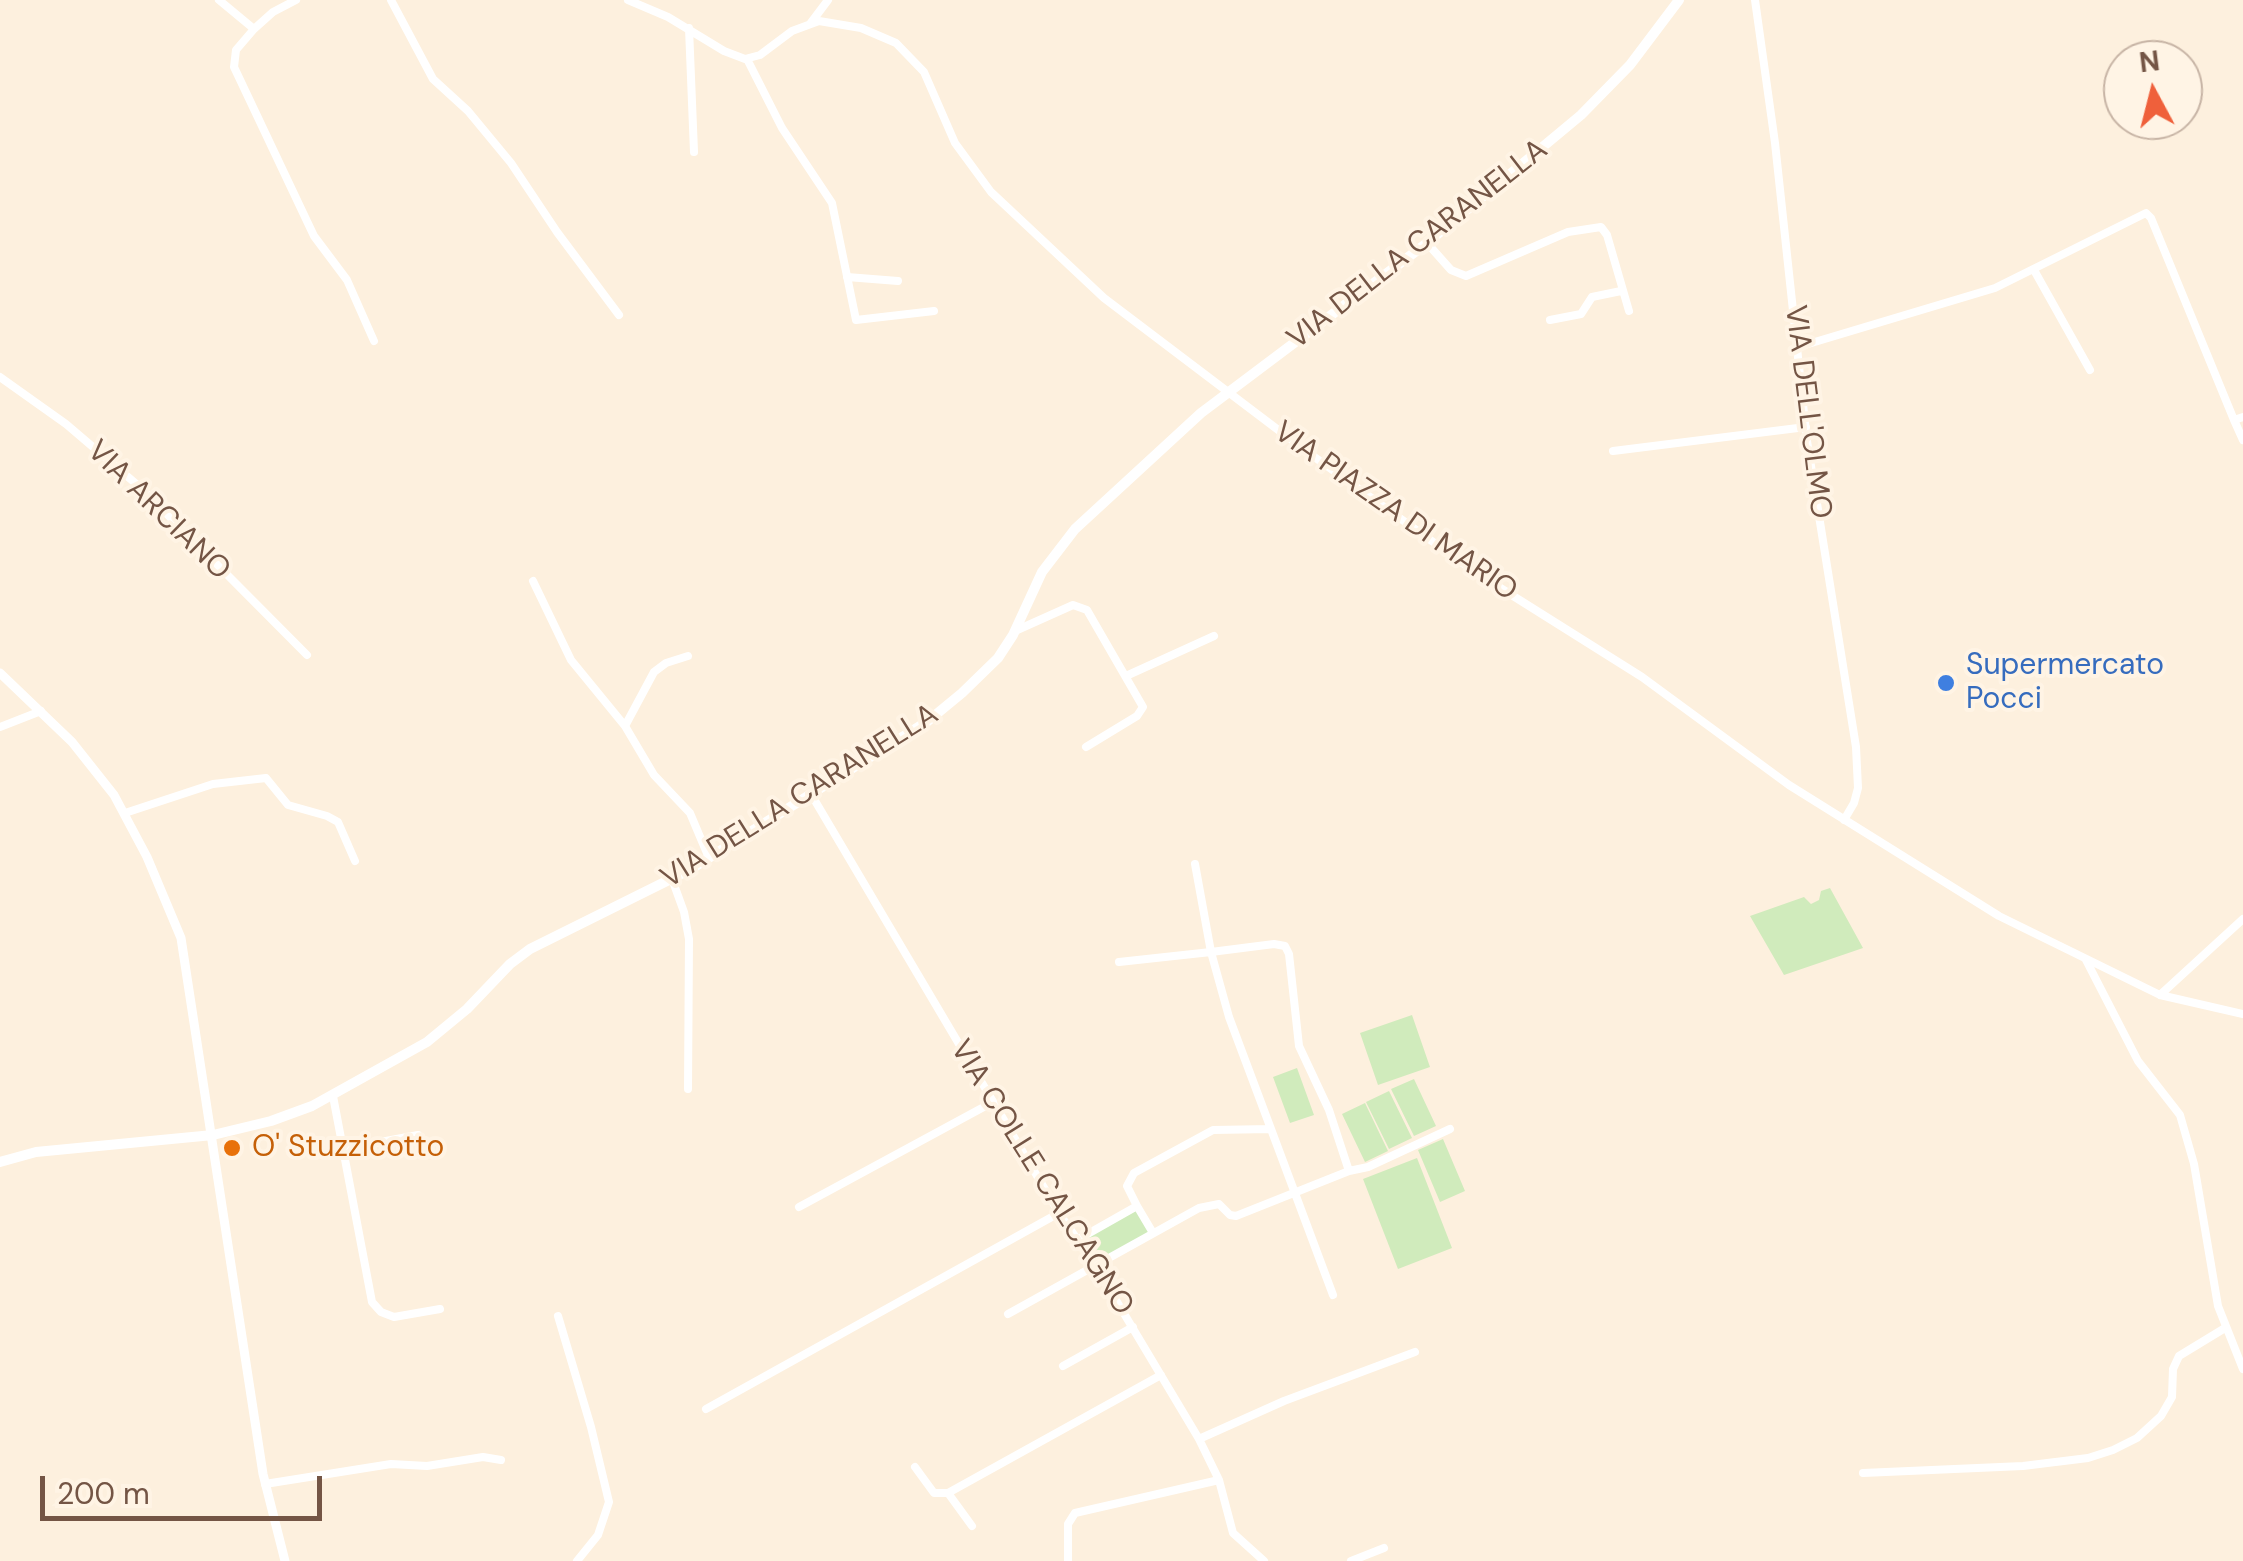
<!DOCTYPE html>
<style>
body{margin:0}
#map{position:relative;width:2243px;height:1561px;overflow:hidden;background:#fdf0de;font-family:"DM Sans",sans-serif}
canvas{display:block}
.north{position:absolute;left:2103px;top:40px;width:100px;height:100px;box-sizing:border-box;background:#fff4e5;border:2px solid #c7b4a5;border-radius:50%;rotate:353deg;font-size:28px;font-weight:700;line-height:40px;text-align:center;color:#745545}
.north::after{content:'';display:block;margin:auto;width:35px;height:45px;background:#ef603b;clip-path:polygon(50% 0,100% 100%,50% 72%,0 100%)}
.scale{position:absolute;left:40px;top:1476px;width:282px;height:45px;box-sizing:border-box;border:5px solid #745545;border-top:0;padding-left:12px;font-size:30px;line-height:35px;white-space:nowrap;color:#745545;-webkit-text-stroke:8px #fff4e5;paint-order:stroke}
</style>
<div id="map">
<canvas width="2243" height="1561"></canvas>
<div class="north">N</div>
<div class="scale">200 m</div>
</div>
<script>
const ctx = document.querySelector('canvas').getContext('2d');
ctx.lineJoin = 'round';
function fill(path, color) { ctx.fillStyle = color; ctx.fill(path, 'evenodd'); }
const shape = rows => new Path2D(rows.map(r => 'M' + r).join(''));
function strokePath(path, color, width, dash) { ctx.strokeStyle = color; ctx.lineWidth = width; ctx.lineCap = dash ? 'butt' : 'round'; ctx.setLineDash(dash || []); ctx.stroke(path); }
function write(font, color, halo, rows, align = 'center') {
  ctx.font = font + ' "DM Sans",sans-serif'; ctx.lineWidth = 8; ctx.setLineDash([]); ctx.textBaseline = 'middle'; ctx.strokeStyle = halo; ctx.fillStyle = color; for (const [text, x, y, turn = 0] of rows) {
    ctx.save(); ctx.translate(x, y); ctx.rotate((+turn || 0) * Math.PI / 180); ctx.textAlign = isNaN(turn) ? turn : align; if (halo) ctx.strokeText(text, 0, 0); ctx.fillText(text, 0, 0); ctx.restore();
  }
}
const green = shape([
 [1830,888,1863,948,1784,975,1750,916,1804,897,1811,904,1819,900,1821,891],
 [1412,1015,1430,1067,1378,1085,1360,1033],
 [1297,1068,1314,1115,1290,1123,1273,1077],
 [1414,1079,1436,1126,1414,1136,1391,1089],
 [1389,1091,1412,1138,1389,1149,1366,1102],
 [1365,1103,1388,1151,1365,1162,1342,1114],
 [1443,1139,1465,1191,1440,1202,1418,1150],
 [1417,1158,1452,1248,1398,1269,1363,1179],
 [1137,1210,1150,1232,1101,1259,1089,1237]
]);
const minor = shape([
 [219,0,254,29],
 [296,0,273,12,254,29,236,50,234,67,314,236,347,280,374,341],
 [391,0,433,79,468,111,511,163,557,232,619,315],
 [628,0,668,17,724,51,745,59,760,55,792,31,819,21,861,28,896,43,924,72,955,143,991,192,1104,298,1306,451,1475,572,1642,677,1789,785,1999,916,2160,995,2243,1014],
 [1755,0,1775,143,1807,441,1856,747,1858,788,1854,803,1844,820],
 [810,24,828,0],
 [689,28,694,152],
 [747,59,782,128,832,203,856,320,934,311],
 [1427,243,1451,270,1466,276,1568,232,1601,227,1607,235,1629,311],
 [2034,270,2090,370],
 [847,277,898,281],
 [1550,320,1581,314,1592,297,1621,291],
 [1798,347,1995,288,2146,213,2151,218,2234,420,2243,417],
 [0,377,66,424,141,488,307,655],
 [2234,420,2243,440],
 [1613,451,1806,427],
 [533,581,571,660,625,726,654,775,690,813,709,858],
 [1015,631,1073,605,1087,610,1143,707,1137,716,1086,747],
 [1126,676,1214,636],
 [625,726,654,672,666,663,688,656],
 [0,727,41,711],
 [811,794,1059,1213,1095,1265,1199,1439,1219,1480,1233,1533,1264,1561],
 [125,813,213,784,266,778,288,805,327,816,338,822,355,861],
 [672,879,684,912,689,939,688,1089],
 [2086,960,2138,1061,2180,1115,2194,1164,2218,1306,2243,1369],
 [1119,962,1211,952,1195,864],
 [2160,995,2243,919],
 [333,1096,372,1302,381,1312,394,1317,440,1309],
 [1271,1129,1333,1295],
 [343,1149,418,1135],
 [1349,1171,1368,1167,1450,1129],
 [1137,1206,1153,1233],
 [799,1207,993,1102],
 [1008,1314,1199,1208,1219,1204,1230,1215,1236,1216,1349,1171,1329,1110,1299,1046,1289,954,1285,946,1274,944,1211,952,1229,1017,1271,1129,1213,1130,1134,1173,1127,1186,1137,1206,1077,1240],
 [558,1316,591,1427,609,1502,598,1535,577,1561],
 [1063,1366,1133,1327],
 [706,1409,1059,1213],
 [1199,1439,1284,1401,1415,1352],
 [915,1467,934,1493,948,1493,972,1526],
 [1863,1473,2023,1466,2088,1458,2113,1450,2137,1438,2161,1416,2172,1397,2173,1369,2179,1356,2225,1328],
 [265,1484,391,1464,427,1466,483,1457,501,1460],
 [948,1493,1161,1375],
 [1068,1561,1068,1524,1075,1513,1219,1480],
 [1351,1561,1384,1548]
]);
const tertiary = shape([
 [0,673,72,742,114,795,147,857,181,938,263,1474,285,1561]
]);
const secondary = shape([
 [0,1162,36,1152,213,1135,271,1121,312,1106,427,1042,467,1009,510,964,530,949,691,869,928,721,962,693,998,658,1013,635,1042,572,1075,529,1201,413,1427,243,1581,115,1630,65,1679,0]
]);
const markers = [
 [1946,683,10,"#3f7fe0"],
 [232,1148,10,"#e8710a"]
];
const streetNames = [
 ["VIA DELLA CARANELLA",1418,245,-38],
 ["VIA DELL'OLMO",1807,412,83],
 ["VIA ARCIANO",158,511,44],
 ["VIA PIAZZA DI MARIO",1395,512,35],
 ["VIA DELLA CARANELLA",800,797,-32],
 ["VIA COLLE CALCAGNO",1041,1178,58]
];
const shopNames = [
 ["Supermercato",1966,666],
 ["Pocci",1966,700]
];
const foodNames = [
 ["O' Stuzzicotto",252,1148]
];
fill(green, '#d0ebbc');
strokePath(minor, '#fff', 8);
strokePath(tertiary, '#fff', 9);
strokePath(secondary, '#fff', 10);
for (const [x, y, r, color] of markers) { const dot = new Path2D(); dot.arc(x, y, r, 0, 2 * Math.PI); ctx.fillStyle = color; ctx.fill(dot); strokePath(dot, '#fff4e5', 4); }
write('30px', '#745545', '#fff4e5', streetNames);
write('30px', '#366cbe', '#fff4e5', shopNames, 'left');
write('30px', '#c56008', '#fff4e5', foodNames, 'left');
</script>
